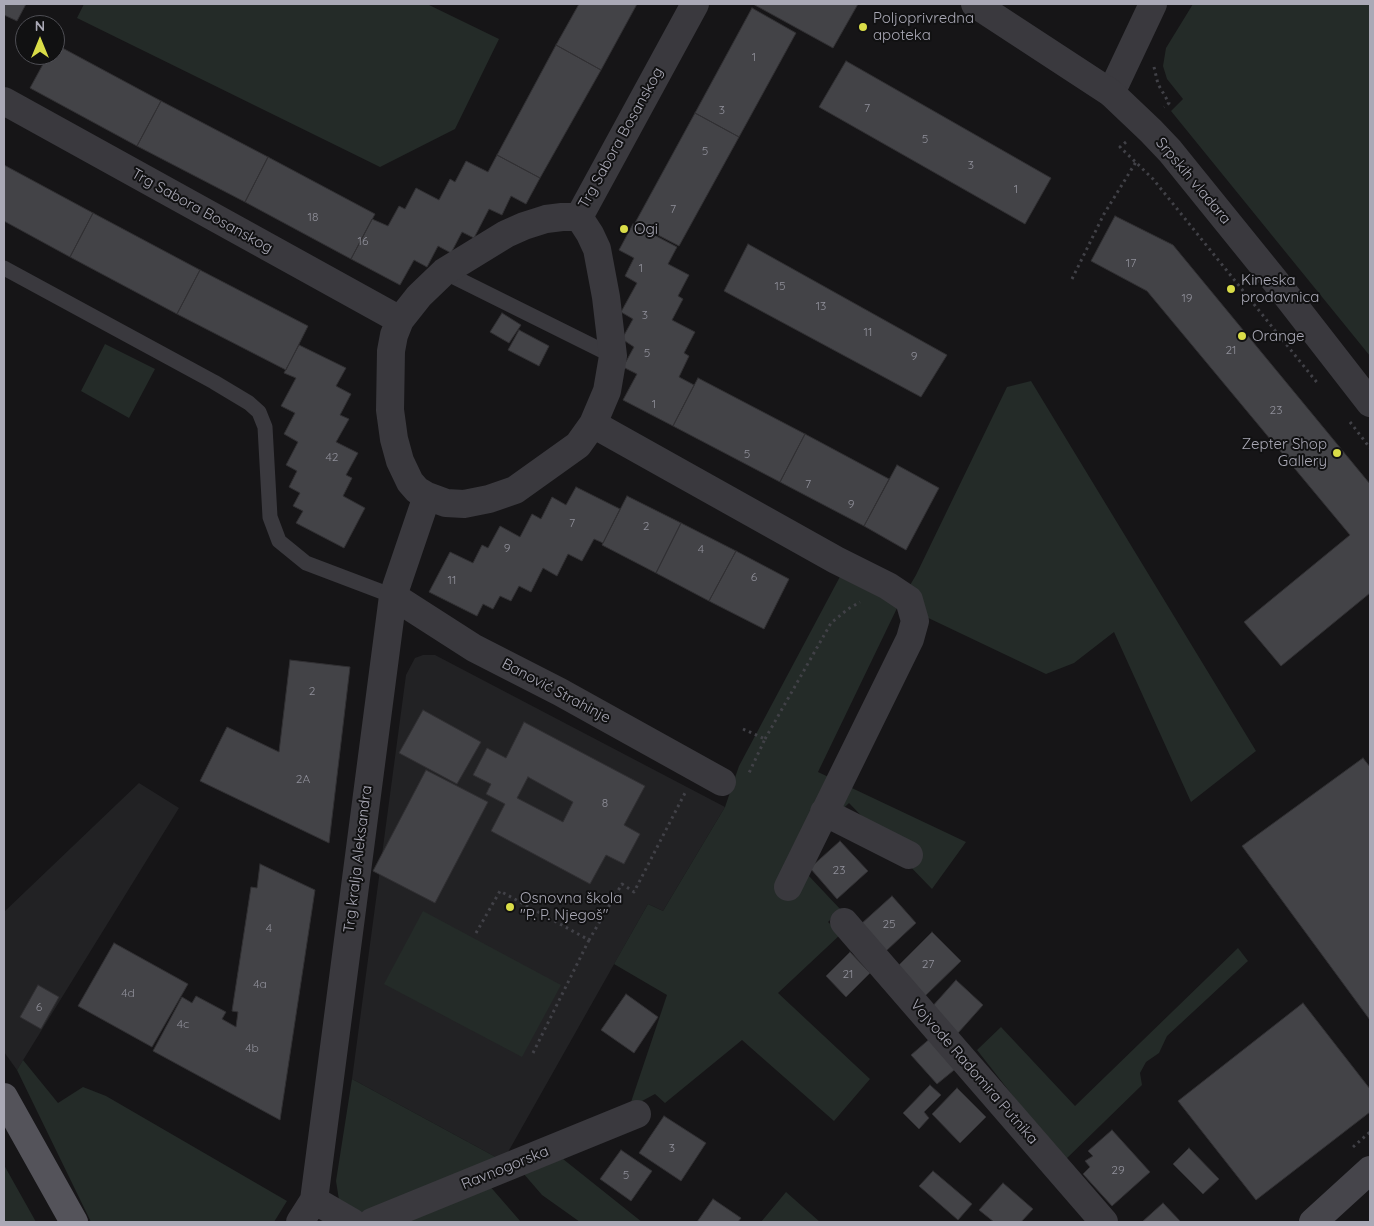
<!DOCTYPE html>
<meta charset="utf-8">
<style>
body{margin:0}
#map{position:relative;width:1374px;height:1226px;overflow:hidden;background:#161517;font-family:Quicksand,sans-serif}
canvas{display:block}
.frame{position:absolute;inset:0;border:5px solid #aaa9b6;pointer-events:none}
.north{position:absolute;left:15px;top:15px;width:50px;height:50px;box-sizing:border-box;background:#111112;border:1px solid #4e4e54;border-radius:50%;rotate:0deg;font-size:14px;font-weight:700;line-height:20px;text-align:center;color:#aaa9b6}
.north::after{content:'';display:block;margin:auto;width:18px;height:22px;background:#dadd48;clip-path:polygon(50% 0,100% 100%,50% 72%,0 100%)}
</style>
<div id="map">
<canvas width="1374" height="1226"></canvas>
<div class="frame"></div>
<div class="north">N</div>
</div>
<script>
const ctx = document.querySelector('canvas').getContext('2d');
ctx.lineJoin = 'round';
function fill(path, color) { ctx.fillStyle = color; ctx.fill(path, 'evenodd'); }
const shape = rows => new Path2D(rows.map(r => 'M' + r).join(''));
function strokePath(path, color, width, dash) { ctx.strokeStyle = color; ctx.lineWidth = width; ctx.lineCap = dash ? 'butt' : 'round'; ctx.setLineDash(dash || []); ctx.stroke(path); }
function write(font, color, halo, rows, align = 'center') {
  ctx.font = font + ' Quicksand,sans-serif'; ctx.lineWidth = 4; ctx.setLineDash([]); ctx.textBaseline = 'middle'; ctx.strokeStyle = halo; ctx.fillStyle = color; for (const [text, x, y, turn = 0] of rows) {
    ctx.save(); ctx.translate(x, y); ctx.rotate((+turn || 0) * Math.PI / 180); ctx.textAlign = isNaN(turn) ? turn : align; if (halo) ctx.strokeText(text, 0, 0); ctx.fillText(text, 0, 0); ctx.restore();
  }
}
const built = shape([
 [423,655,435,655,725,807,663,911,648,904,503,1161,352,1079,406,675,415,658],
 [139,783,179,808,17,1070,4,1052,4,912]
]);
const green = shape([
 [84,4,427,4,499,39,455,129,380,167,77,18],
 [1193,4,1370,4,1370,356,1171,111,1183,99,1167,79,1163,66,1166,48],
 [105,344,155,369,129,418,81,391],
 [1031,381,1256,751,1191,802,1114,632,1074,663,1046,674,899,604,818,772,966,842,932,889,849,803,792,858,841,910,828,922,841,934,778,993,870,1079,834,1121,742,1040,665,1103,655,1094,629,1108,667,995,614,964,648,904,663,911,725,807,739,766,843,571,899,604,916,575,1007,387],
 [423,911,561,985,522,1057,384,984],
 [1238,948,1248,961,1167,1036,1159,1053,1146,1062,1140,1073,1142,1085,1064,1161,977,1050,1001,1027,1075,1106],
 [23,1060,58,1103,83,1087,106,1096,287,1201,274,1222,91,1222,17,1070],
 [352,1079,503,1161,368,1213,360,1212,339,1200,336,1181],
 [563,1159,642,1222,580,1222,542,1195,523,1173],
 [4,1165,36,1222,4,1222],
 [488,1184,521,1222,393,1222],
 [786,1192,820,1222,761,1222]
]);
const building = shape([
 [4,4,26,4,17,21,4,15,4,4],
 [579,4,637,4,601,70,556,45,579,4],
 [753,4,858,4,833,48,753,4],
 [752,8,796,33,739,137,695,113,752,8],
 [55,44,161,101,137,146,30,88,48,55,55,55,55,44],
 [556,45,601,70,540,178,497,155,556,45],
 [846,61,1051,178,1025,224,819,107,846,61],
 [161,101,268,157,245,202,137,146,161,101],
 [695,113,739,137,679,246,635,223,695,113],
 [497,155,540,178,526,204,511,196,502,215,489,209,474,238,462,232,451,253,438,246,427,267,414,260,400,285,351,259,372,219,388,226,399,206,405,209,416,188,439,200,450,179,455,182,466,161,488,172,497,155],
 [268,157,375,214,351,259,245,202,268,157],
 [4,165,93,213,70,257,4,221,4,165],
 [93,213,200,270,177,314,70,257,93,213],
 [1115,216,1173,245,1370,484,1370,593,1281,666,1244,622,1350,535,1147,291,1091,261,1115,216],
 [633,224,677,247,668,264,689,275,678,296,683,299,672,320,695,332,684,353,689,356,679,377,694,385,673,426,623,400,637,374,623,367,634,347,622,339,633,319,621,312,637,283,625,276,634,258,619,250,633,224],
 [748,244,947,355,921,397,724,291,748,244],
 [200,270,308,326,286,370,177,314,200,270],
 [502,313,521,325,509,343,490,332,502,313],
 [519,330,549,346,539,366,508,350,519,330],
 [299,345,346,368,336,386,351,394,340,415,349,419,336,442,358,453,346,475,352,478,343,496,365,508,344,548,296,523,303,511,293,506,300,493,289,487,297,471,286,465,298,442,284,434,295,413,281,406,296,378,284,373,299,345],
 [698,378,805,434,780,482,673,426,698,378],
 [805,434,889,479,864,526,780,482,805,434],
 [897,465,939,488,906,550,864,526,897,465],
 [576,487,620,509,603,543,594,539,582,561,568,554,557,576,543,568,531,592,519,586,511,601,500,596,493,609,483,604,477,616,429,592,450,552,473,563,482,545,488,548,500,526,520,537,532,514,541,519,552,497,566,505,576,487],
 [627,496,681,523,656,573,602,545,627,496],
 [681,523,736,551,709,601,656,573,681,523],
 [736,551,789,579,764,629,709,601,736,551],
 [290,660,350,667,329,843,200,781,227,727,279,752,290,660],
 [423,710,481,742,457,784,399,753,423,710],
 [524,722,645,786,624,825,640,834,624,864,606,855,590,884,491,831,505,804,486,794,491,784,473,775,487,748,506,758,524,722],
 [528,777,573,802,563,822,517,798,528,777],
 [1363,758,1370,767,1370,1020,1242,846,1363,758],
 [426,770,488,802,435,903,373,871,426,770],
 [840,841,868,871,837,899,810,868,840,841],
 [260,864,315,890,280,1120,153,1051,182,997,192,1003,196,996,226,1012,222,1019,236,1027,238,1012,232,1011,251,887,257,888,260,864],
 [892,896,916,923,886,951,861,924,892,896],
 [932,932,961,961,924,997,896,968,932,932],
 [114,943,188,984,152,1047,78,1006,114,943],
 [850,952,870,973,846,997,826,976,850,952],
 [956,980,983,1005,958,1033,930,1009,956,980],
 [38,985,59,997,41,1029,20,1017,38,985],
 [626,994,658,1017,634,1053,601,1030,626,994],
 [1303,1003,1370,1089,1370,1112,1256,1200,1178,1101,1303,1003],
 [933,1036,959,1066,937,1084,911,1055,933,1036],
 [930,1085,941,1095,924,1112,929,1118,919,1129,903,1113,930,1085],
 [957,1088,986,1117,960,1143,932,1114,957,1088],
 [664,1116,706,1143,681,1181,639,1153,664,1116],
 [1112,1130,1150,1172,1112,1206,1083,1174,1090,1167,1085,1161,1093,1156,1088,1151,1112,1130],
 [1189,1148,1219,1179,1203,1194,1173,1164,1189,1148],
 [621,1150,652,1171,631,1201,600,1179,621,1150],
 [933,1171,972,1204,958,1220,919,1186,933,1171],
 [1003,1183,1033,1209,1021,1222,994,1222,979,1210,1003,1183],
 [713,1199,741,1218,738,1222,697,1222,713,1199],
 [1163,1203,1181,1222,1142,1222,1163,1203]
]);
const path = shape([
 [1154,67,1158,84,1169,103,1164,107],
 [1126,142,1120,147,1153,179,1319,385],
 [1072,279,1104,214,1136,162],
 [1350,422,1370,448],
 [743,729,765,739,748,775],
 [765,739,831,623,848,609,860,602],
 [476,933,500,891,589,940,622,884,634,892,686,791],
 [533,1053,589,940],
 [1353,1147,1370,1132]
]);
const service = shape([
 [4,268,214,382,249,403,259,412,265,427,270,517,279,541,306,563,393,596],
 [444,272,613,356]
]);
const minor = shape([
 [1111,93,1153,4],
 [4,101,400,320],
 [562,217,579,217,590,234,597,249,606,297,613,356,607,391,593,424,578,445,515,490,489,499,464,504,446,503,427,496,417,490,410,482,400,461,394,439,390,410,391,351,394,335,400,320,419,296,444,272,506,234,524,226,546,219,562,217],
 [579,217,695,4],
 [593,424,836,560,888,586,909,600,915,621,910,639,788,887],
 [393,596,474,648,560,692,722,782],
 [824,812,909,855],
 [844,922,1104,1222],
 [314,1200,352,1222],
 [300,1222,314,1200,393,596,427,496],
 [372,1222,637,1114]
]);
const tertiary = shape([
 [975,4,1111,93,1151,131,1170,151,1276,282,1370,403]
]);
const secondary = shape([
 [1313,1222,1370,1170]
]);
const primary = shape([
 [4,1097,74,1222]
]);
const markers = [
 [863,27,5,"#dadd48"],
 [624,229,5,"#dadd48"],
 [1231,289,5,"#dadd48"],
 [1242,336,5,"#dadd48"],
 [1337,453,5,"#dadd48"],
 [510,907,5,"#dadd48"]
];
const numberNames = [
 ["1",754,57],
 ["7",867,108],
 ["3",722,110],
 ["5",925,139],
 ["5",705,151],
 ["3",971,165],
 ["1",1016,189],
 ["7",673,209],
 ["18",313,217],
 ["16",363,241],
 ["17",1131,263],
 ["1",641,268],
 ["15",780,286],
 ["19",1187,298],
 ["13",821,306],
 ["3",645,315],
 ["11",868,332],
 ["21",1231,350],
 ["5",647,353],
 ["9",914,356],
 ["1",654,404],
 ["23",1276,410],
 ["5",747,454],
 ["42",332,457],
 ["7",808,484],
 ["9",851,504],
 ["7",572,523],
 ["2",646,526],
 ["9",507,548],
 ["4",701,549],
 ["6",754,577],
 ["11",452,580],
 ["2",312,691],
 ["2A",303,779],
 ["8",605,803],
 ["23",839,870],
 ["25",889,924],
 ["4",269,928],
 ["27",928,964],
 ["21",848,974],
 ["4a",260,984],
 ["4d",128,993],
 ["6",39,1007],
 ["4c",183,1024],
 ["4b",252,1048],
 ["3",672,1148],
 ["29",1118,1170],
 ["5",626,1175]
];
const poiNames = [
 ["Poljoprivredna",873,18],
 ["apoteka",873,35],
 ["Ogi",634,229],
 ["Kineska",1241,280],
 ["prodavnica",1241,297],
 ["Orange",1252,336],
 ["Zepter Shop",1327,444,"right"],
 ["Gallery",1327,461,"right"],
 ["Osnovna škola",520,898],
 ["\"P. P. Njegoš\"",520,915]
];
const streetNames = [
 ["Trg Sabora Bosanskog",621,138,-61],
 ["Srpskih vladara",1193,181,50],
 ["Trg Sabora Bosanskog",202,211,29],
 ["Banović Strahinje",556,691,28],
 ["Trg kralja Aleksandra",358,859,-83],
 ["Vojvode Radomira Putnika",974,1072,49],
 ["Ravnogorska",505,1168,-22]
];
fill(built, '#222224');
fill(green, '#242b28');
fill(building, '#434347');
strokePath(building, '#313033', 1);
strokePath(path, '#414147', 3, [2.5, 4]);
strokePath(service, '#3a393e', 15);
strokePath(minor, '#3a393e', 28);
strokePath(tertiary, '#3a393e', 28);
strokePath(secondary, '#46454b', 28);
strokePath(primary, '#54535a', 28);
for (const [x, y, r, color] of markers) { const dot = new Path2D(); dot.arc(x, y, r, 0, 2 * Math.PI); ctx.fillStyle = color; ctx.fill(dot); strokePath(dot, '#111112', 2); }
write('12px', '#90909a', null, numberNames);
write('15px', '#aaa9b6', '#111112', poiNames, 'left');
write('15px', '#aaa9b6', '#111112', streetNames);
</script>
